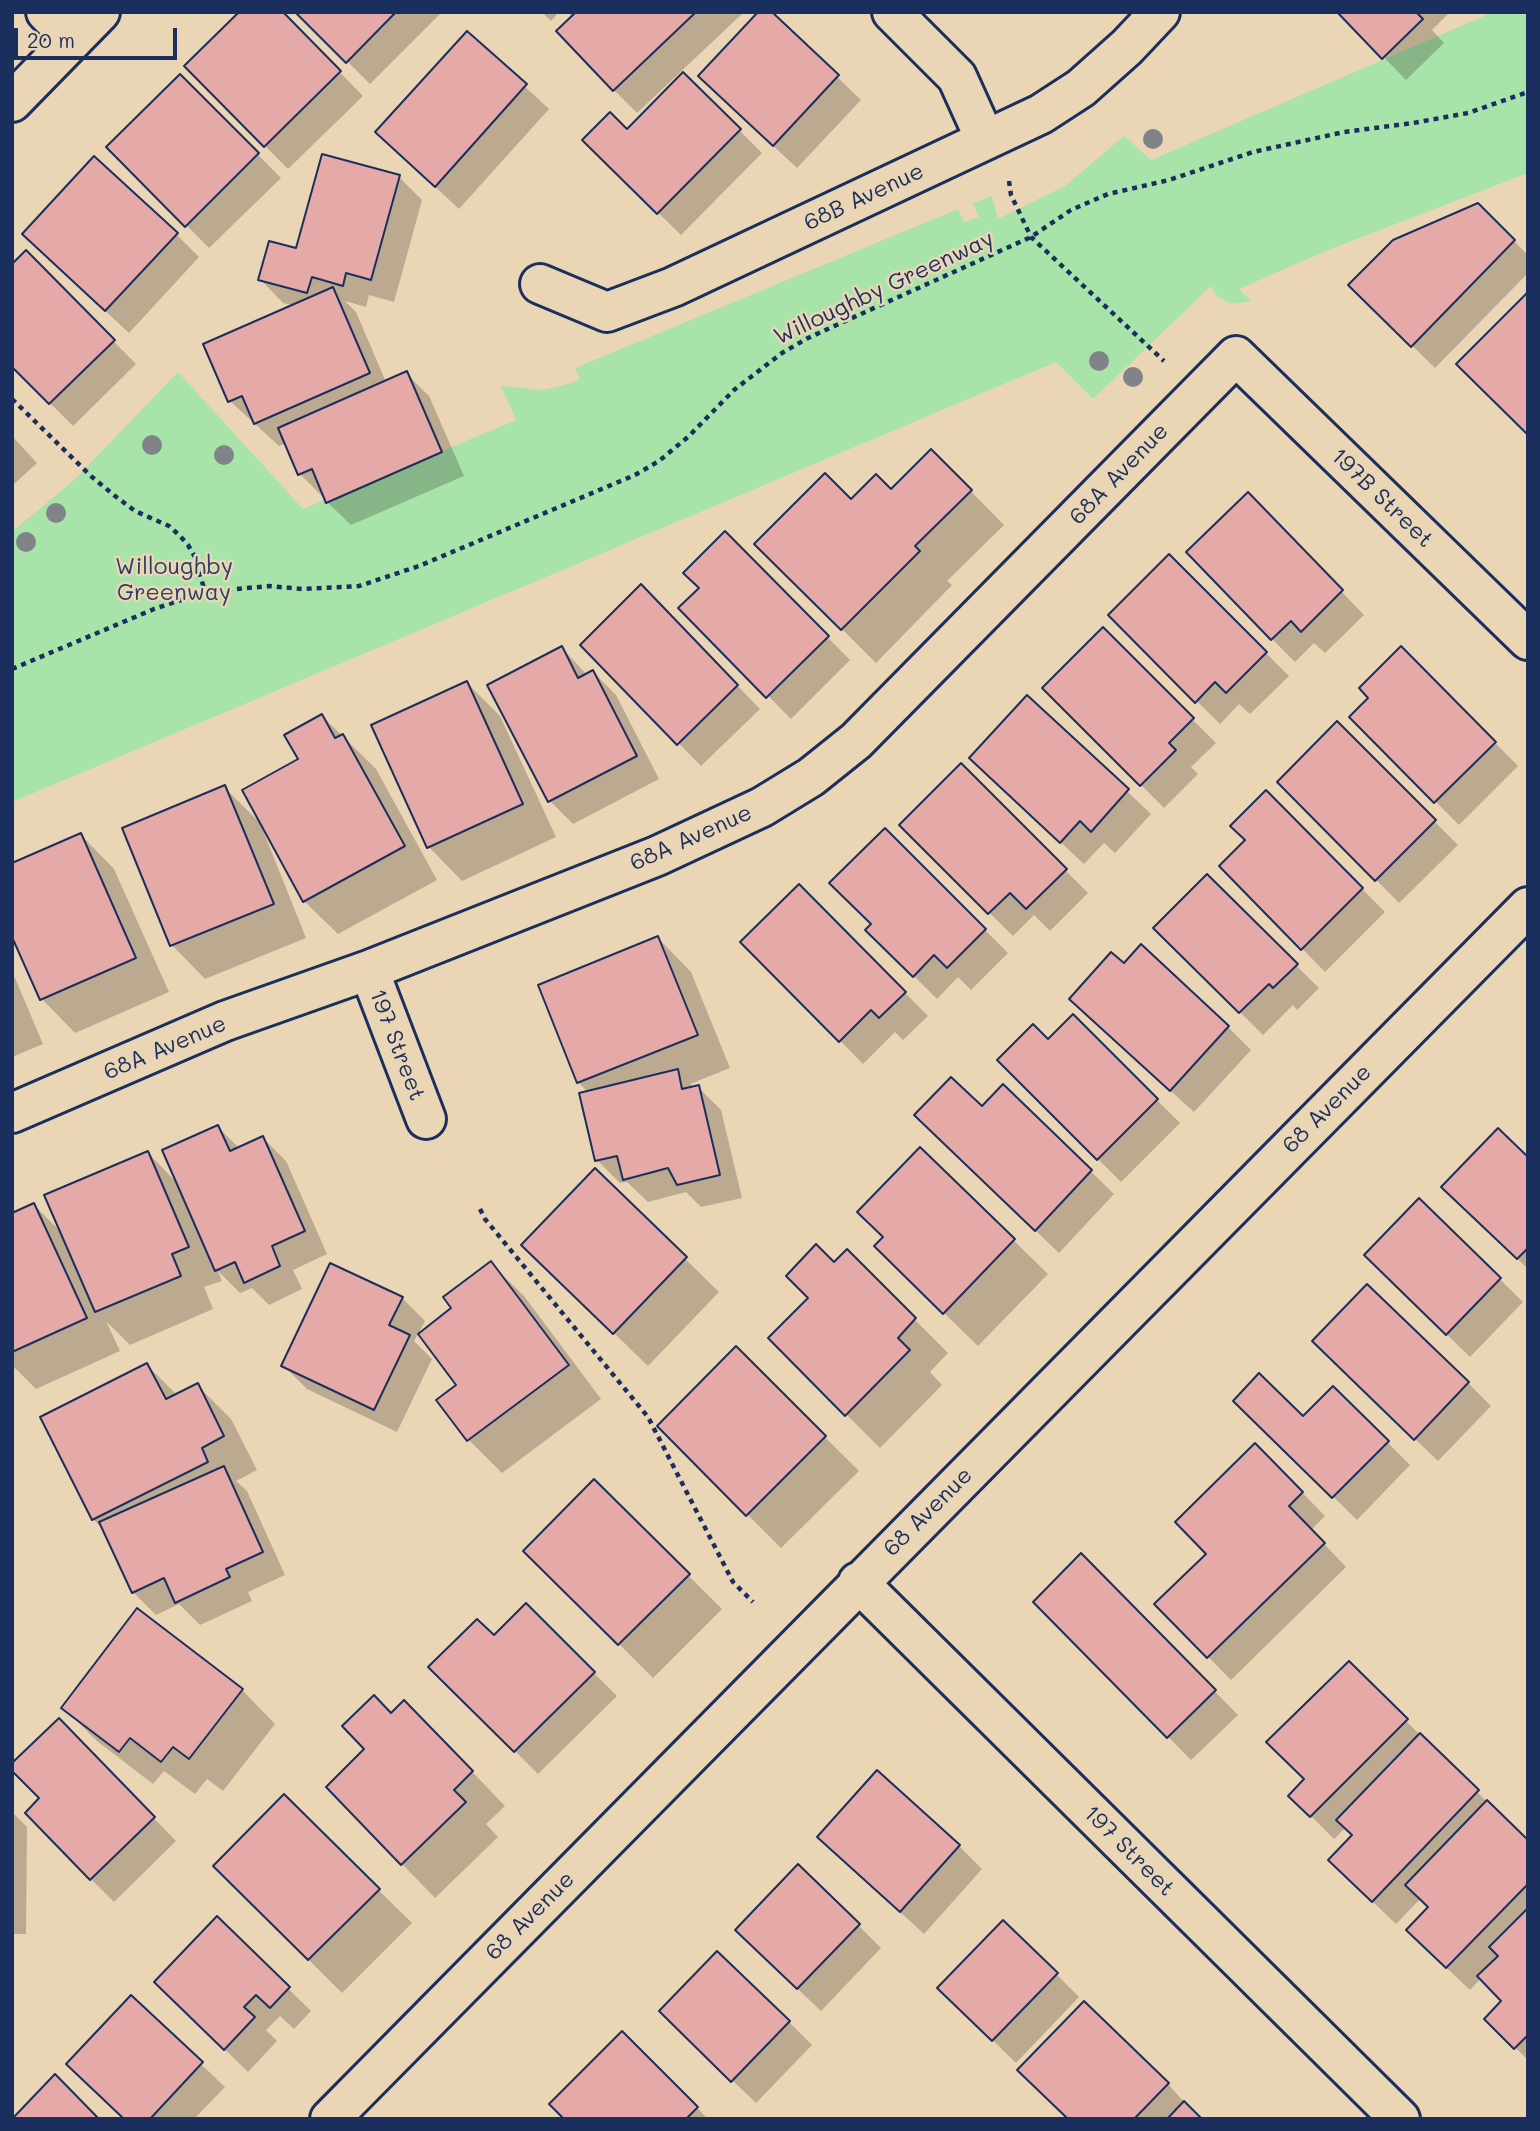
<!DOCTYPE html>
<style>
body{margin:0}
#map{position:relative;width:1540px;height:2131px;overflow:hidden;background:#ead5b4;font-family:Mali,sans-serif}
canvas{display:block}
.frame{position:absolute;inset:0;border:14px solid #1b2f5e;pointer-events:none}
.scale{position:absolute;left:14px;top:28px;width:163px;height:32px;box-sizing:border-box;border:4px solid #1b2f5e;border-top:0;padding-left:9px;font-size:21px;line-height:24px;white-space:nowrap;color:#1b2f5e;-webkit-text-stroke:5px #ead5b4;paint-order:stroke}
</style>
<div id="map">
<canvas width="1540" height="2131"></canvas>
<div class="frame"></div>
<div class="scale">20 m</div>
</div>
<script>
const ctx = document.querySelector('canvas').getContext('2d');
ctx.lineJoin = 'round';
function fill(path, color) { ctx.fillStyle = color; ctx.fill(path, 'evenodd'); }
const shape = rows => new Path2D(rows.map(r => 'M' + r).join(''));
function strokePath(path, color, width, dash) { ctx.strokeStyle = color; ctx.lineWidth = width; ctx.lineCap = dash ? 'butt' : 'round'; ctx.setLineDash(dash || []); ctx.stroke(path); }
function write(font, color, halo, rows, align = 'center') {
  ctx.font = font + ' Mali,sans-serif'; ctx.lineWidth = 5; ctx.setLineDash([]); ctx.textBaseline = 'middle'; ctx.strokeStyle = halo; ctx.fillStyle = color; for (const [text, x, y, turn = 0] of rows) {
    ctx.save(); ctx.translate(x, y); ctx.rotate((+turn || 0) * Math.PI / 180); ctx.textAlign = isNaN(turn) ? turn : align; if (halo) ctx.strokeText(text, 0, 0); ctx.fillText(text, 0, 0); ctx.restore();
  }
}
const green = shape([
 [1493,12,1528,12,1528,173,1328,250,1239,289,1251,301,1232,304,1218,297,1211,286,1093,399,1056,362,12,802,12,532,74,480,178,372,303,509,516,420,501,386,542,390,565,385,580,379,575,368,958,209,964,222,979,217,973,203,992,196,997,215,996,220,1065,186,1124,136,1151,160]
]);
const shadow = shape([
 [281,12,363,96,288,169,186,66],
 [298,12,442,12,370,84],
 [542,12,559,12,551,21],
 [568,12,744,12,637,113,614,90,573,18],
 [770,12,861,100,797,168,723,99],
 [1340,12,1450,12,1432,30,1444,43,1406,80],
 [467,33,549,109,459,209,401,155],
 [683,74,762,153,681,235,584,140,627,131],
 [180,76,281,178,209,248,109,147],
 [399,177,422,200,394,302,369,295,366,307,345,301,356,312,386,382,406,373,429,396,464,476,351,525,327,502,325,496,323,497,300,474,286,443,279,446,230,401,295,306,283,303,260,279],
 [1477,205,1528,255,1528,273,1435,368,1351,285],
 [176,234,199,257,129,333,47,257],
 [26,253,136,364,73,426,12,365],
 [12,436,37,463,12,486],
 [931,451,1004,525,947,581,952,585,876,663,757,544,851,501,891,491],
 [1271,518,1364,615,1325,653,1314,643,1295,662,1272,639],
 [725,534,850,660,791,719,681,608,701,588],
 [1169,557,1289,676,1250,714,1239,704,1220,724,1110,615],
 [664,610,760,709,701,766,582,645],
 [1103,630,1216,743,1191,767,1198,774,1164,808,1045,688],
 [562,648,587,675,593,672,616,695,659,779,573,824,550,801,490,685],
 [1401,648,1518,766,1459,825,1351,717,1371,698],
 [467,683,500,716,556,837,462,881,429,847],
 [1027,697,1151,814,1115,853,1104,843,1084,864,994,780],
 [322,716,376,769,437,880,338,934,304,901,300,760],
 [1337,724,1458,845,1399,903,1280,782],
 [961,766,1088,893,1050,931,1034,915,1013,936,901,825],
 [225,788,260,823,306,938,205,979,172,945,125,829],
 [1266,792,1385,912,1325,972,1221,866,1247,840],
 [885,830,1008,953,971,990,958,977,937,999,868,930,873,925],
 [81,835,114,869,169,992,75,1033,42,999,12,933],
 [1207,877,1319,988,1297,1010,1293,1005,1263,1035,1156,928],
 [799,886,928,1016,903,1040,895,1032,863,1064,743,942],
 [658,938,691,972,730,1068,690,1084,694,1088,698,1087,721,1110,742,1198,701,1207,686,1192,648,1202,627,1182,620,1183,597,1160,589,1093,578,1082],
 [1124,966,1228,1027,1251,1050,1194,1112,1094,1022],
 [12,971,43,1044,12,1057],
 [1073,1017,1180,1123,1121,1182,999,1060,1048,1042],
 [1003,1086,1114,1194,1059,1253,939,1138,982,1108],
 [218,1127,239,1148,263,1138,286,1161,327,1254,293,1270,302,1289,269,1305,252,1288,240,1293,218,1271,222,1281,204,1287,213,1309,130,1345,106,1321,120,1351,36,1389,15,1368,12,1370,12,1215,34,1205,63,1234,148,1153,178,1184],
 [920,1149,1048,1274,978,1346,910,1280,885,1238],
 [1528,1160,1528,1269,1466,1209],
 [595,1171,719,1292,648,1366,557,1278],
 [1419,1200,1523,1302,1470,1357,1389,1278],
 [847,1252,948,1353,930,1372,942,1385,880,1448,770,1338,810,1298,834,1264],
 [490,1263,524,1296,601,1399,502,1473,469,1440,439,1401,458,1385,454,1308],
 [402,1298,425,1321,414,1341,432,1359,397,1432,307,1389,284,1366],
 [736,1349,859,1471,781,1548,659,1426],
 [1337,1364,1468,1383,1491,1406,1438,1461],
 [147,1365,177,1395,197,1385,231,1419,257,1470,236,1481,247,1491,285,1575,248,1592,252,1601,200,1625,179,1604,156,1615,133,1592,105,1531,93,1519],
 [1333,1388,1410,1465,1357,1520,1236,1401,1303,1418],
 [1278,1468,1325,1516,1311,1530,1346,1567,1231,1680,1156,1604,1209,1554],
 [594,1482,722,1609,653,1678,526,1551],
 [1081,1556,1238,1715,1191,1760,1035,1602],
 [526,1605,617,1696,538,1774,431,1667,494,1637],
 [1349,1664,1528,1843,1528,2060,1486,2019,1504,2001,1481,1978,1470,1990,1431,1953,1430,1907,1421,1898,1396,1924,1353,1883,1354,1835,1346,1827,1334,1839,1291,1796,1306,1779],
 [242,1690,275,1724,223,1791,207,1779,195,1794,164,1771,153,1784,97,1741,64,1708],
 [391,1715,438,1736,505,1806,486,1824,498,1837,435,1898,328,1787,367,1749],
 [59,1721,176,1841,114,1902,91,1879,42,1798],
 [284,1797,412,1923,342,1993,215,1866],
 [12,1812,27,1827,26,1934,12,1934],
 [819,1837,959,1846,982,1869,924,1934],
 [217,1919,311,2011,294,2029,280,2016,266,2030,277,2041,248,2072,156,1982],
 [858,1925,881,1948,821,2011,760,1953],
 [1056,1974,1079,1997,1016,2063,963,2011],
 [131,1998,225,2087,194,2119,125,2119],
 [789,2022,812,2045,756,2103,684,2034],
 [622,2033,708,2119,567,2119],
 [1168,2084,1199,2119,1070,2119]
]);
const building = shape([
 [239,12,283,12,341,71,264,147,184,66,239,12],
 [295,12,396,12,346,63,295,12],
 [576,12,696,12,613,91,556,31,576,12],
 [758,12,772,12,839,75,773,146,698,76,758,12],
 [1337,12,1416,12,1423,19,1382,59,1337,12],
 [467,31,527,84,435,187,375,132,467,31],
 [683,72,741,129,657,214,582,140,610,112,627,129,683,72],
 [180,74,259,153,185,227,106,147,180,74],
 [322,154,400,175,371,280,346,273,343,286,312,277,307,293,258,280,269,241,296,248,322,154],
 [94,156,178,233,105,311,22,234,94,156],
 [1478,203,1515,240,1411,347,1348,285,1393,240,1478,203],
 [26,250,115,340,49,404,12,367,12,264,26,250],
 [333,287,370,373,254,424,242,396,228,402,203,344,333,287],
 [1528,292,1528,435,1456,364,1528,292],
 [407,371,442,452,326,503,312,469,298,475,278,428,407,371],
 [931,449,972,490,915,546,920,551,841,630,754,544,825,473,851,499,876,474,891,489,931,449],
 [1248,492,1343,590,1301,632,1291,621,1271,640,1186,552,1248,492],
 [725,531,829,636,766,698,678,608,699,588,683,573,725,531],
 [1169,554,1267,652,1226,693,1215,682,1195,703,1108,615,1169,554],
 [641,584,738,685,677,745,580,645,641,584],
 [1103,627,1194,718,1169,743,1176,750,1140,786,1042,688,1103,627],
 [562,646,578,678,593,670,637,756,548,802,487,685,562,646],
 [1401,646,1496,742,1434,803,1349,717,1368,698,1359,688,1401,646],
 [467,681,523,804,427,848,371,725,467,681],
 [1027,695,1129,789,1091,832,1080,821,1060,843,969,758,1027,695],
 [322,714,335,738,343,734,405,846,303,902,242,790,298,759,284,735,322,714],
 [1337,721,1436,820,1375,881,1277,782,1337,721],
 [961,763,1067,869,1026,909,1010,893,988,914,899,825,961,763],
 [225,785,274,904,170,946,122,828,225,785],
 [1266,790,1363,888,1301,950,1219,866,1245,840,1230,826,1266,790],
 [885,828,986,929,947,968,934,955,913,977,865,930,871,924,829,883,885,828],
 [81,833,136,958,40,1000,12,937,12,863,81,833],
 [1207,874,1298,964,1273,988,1269,984,1239,1013,1153,928,1207,874],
 [799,884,906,992,879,1018,871,1010,839,1042,740,942,799,884],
 [658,936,698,1035,577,1083,538,985,658,936],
 [1141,944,1229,1026,1170,1091,1069,999,1111,952,1124,963,1141,944],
 [1073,1014,1158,1099,1097,1160,997,1060,1033,1024,1048,1039,1073,1014],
 [678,1069,682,1089,699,1085,720,1175,677,1185,668,1168,623,1180,617,1156,595,1161,579,1093,678,1069],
 [951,1077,982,1106,1003,1084,1092,1170,1035,1231,914,1115,951,1077],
 [218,1125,230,1151,263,1136,305,1231,272,1246,280,1266,244,1283,235,1262,215,1271,162,1150,218,1125],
 [1498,1128,1528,1157,1528,1248,1517,1259,1441,1187,1498,1128],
 [920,1147,1015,1239,943,1314,874,1246,883,1237,857,1212,920,1147],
 [148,1151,189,1247,172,1254,181,1276,95,1312,44,1195,148,1151],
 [595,1168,687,1257,613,1334,521,1245,595,1168],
 [1419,1198,1501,1278,1446,1335,1364,1255,1419,1198],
 [34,1203,87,1318,12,1352,12,1213,34,1203],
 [816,1244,834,1262,847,1249,916,1318,898,1338,910,1350,845,1416,768,1338,808,1298,786,1276,816,1244],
 [491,1261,569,1365,467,1441,436,1400,456,1385,418,1334,451,1308,443,1297,491,1261],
 [330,1263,403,1297,389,1325,410,1335,374,1410,281,1366,330,1263],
 [1367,1284,1469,1382,1414,1440,1312,1341,1367,1284],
 [736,1346,826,1436,746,1516,657,1426,736,1346],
 [147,1363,166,1399,198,1383,224,1436,202,1448,208,1462,92,1520,40,1417,147,1363],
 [1259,1373,1303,1416,1333,1386,1389,1441,1332,1498,1233,1401,1259,1373],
 [1255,1443,1303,1492,1289,1506,1325,1543,1207,1658,1154,1604,1206,1554,1175,1522,1255,1443],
 [224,1466,263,1552,226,1569,230,1577,175,1603,164,1578,132,1593,99,1522,224,1466],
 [594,1479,690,1574,618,1645,523,1551,594,1479],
 [1081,1553,1216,1690,1167,1738,1033,1602,1081,1553],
 [526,1603,595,1672,514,1752,428,1667,477,1619,494,1635,526,1603],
 [137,1608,243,1689,189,1759,173,1747,161,1762,130,1738,119,1752,61,1708,137,1608],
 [1349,1661,1408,1719,1310,1817,1288,1796,1304,1779,1266,1742,1349,1661],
 [374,1695,391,1713,404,1700,473,1771,454,1790,466,1802,401,1865,326,1787,364,1749,342,1726,374,1695],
 [59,1718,155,1817,90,1880,25,1813,39,1798,12,1771,12,1763,59,1718],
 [1420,1733,1479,1790,1372,1902,1328,1860,1352,1835,1336,1820,1420,1733],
 [877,1770,960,1845,900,1912,817,1837,877,1770],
 [284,1794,380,1889,308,1960,213,1866,284,1794],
 [1487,1800,1528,1840,1528,1884,1446,1968,1406,1930,1428,1907,1405,1885,1487,1800],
 [798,1864,860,1924,797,1989,735,1930,798,1864],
 [1528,1908,1528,2035,1514,2049,1484,2019,1501,2001,1477,1976,1498,1956,1489,1947,1528,1908],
 [217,1916,290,1987,270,2008,256,1995,244,2007,255,2017,224,2050,154,1982,217,1916],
 [1003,1920,1058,1973,992,2041,937,1988,1003,1920],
 [717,1951,790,2021,731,2082,659,2011,717,1951],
 [131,1995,203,2062,150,2119,124,2119,66,2064,131,1995],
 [1084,2001,1169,2083,1134,2119,1068,2119,1017,2070,1084,2001],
 [622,2031,698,2107,686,2119,564,2119,549,2104,622,2031],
 [55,2074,99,2119,12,2119,55,2074],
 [1184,2101,1202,2119,1167,2119,1184,2101]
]);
const path = shape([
 [1009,181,1011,195,1031,237,1164,361],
 [12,399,92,477,115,496,135,511,169,526,179,535,188,545,195,557,205,592],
 [12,669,154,609,205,592,269,586,302,589,359,586,419,566,635,475,659,461,689,436,734,390,782,353,808,338,1031,237,1071,210,1108,194,1169,180,1253,152,1344,132,1413,123,1468,113,1528,92],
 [480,1209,485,1219,648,1417,733,1582,753,1602]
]);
const minor = shape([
 [46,12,73,39],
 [892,12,957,77,985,139],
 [540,284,607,312,673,287,1041,114,1081,88,1127,47,1160,12],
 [369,970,426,1119],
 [12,1113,225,1021,369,970,657,856,762,807,811,777,856,741,1236,356,1528,640]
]);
const tertiary = shape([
 [12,102,100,12],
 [858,1582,1400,2119],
 [330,2119,1528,907]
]);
const trees = [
 [1153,139],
 [1099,361],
 [1133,377],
 [152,445],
 [224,455],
 [56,513],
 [26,542]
];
const streetNames = [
 ["68B Avenue",864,197,-25],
 ["Willoughby Greenway",884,288,-25],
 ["68A Avenue",1119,474,-46],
 ["197B Street",1382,498,44],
 ["68A Avenue",691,838,-24],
 ["197 Street",397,1045,69],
 ["68A Avenue",165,1048,-23],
 ["68 Avenue",1327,1109,-45],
 ["68 Avenue",928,1512,-45],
 ["197 Street",1129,1851,45],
 ["68 Avenue",530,1916,-45]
];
const parkNames = [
 ["Willoughby",174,567],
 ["Greenway",174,593]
];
fill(green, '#a8e4aa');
fill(shadow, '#0003');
fill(building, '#e5aaa7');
strokePath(building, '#1b2f5e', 2);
strokePath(minor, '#1b2f5e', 44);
strokePath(tertiary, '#1b2f5e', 44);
strokePath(path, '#1b2f5e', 4.5, [5, 5]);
strokePath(minor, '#ead5b4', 38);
strokePath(tertiary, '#ead5b4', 38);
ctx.fillStyle = '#808489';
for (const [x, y] of trees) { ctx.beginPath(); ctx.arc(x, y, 10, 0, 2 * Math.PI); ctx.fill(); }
write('23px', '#1b2f5e', '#ead5b4', streetNames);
write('23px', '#294166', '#ead5b4', parkNames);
</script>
